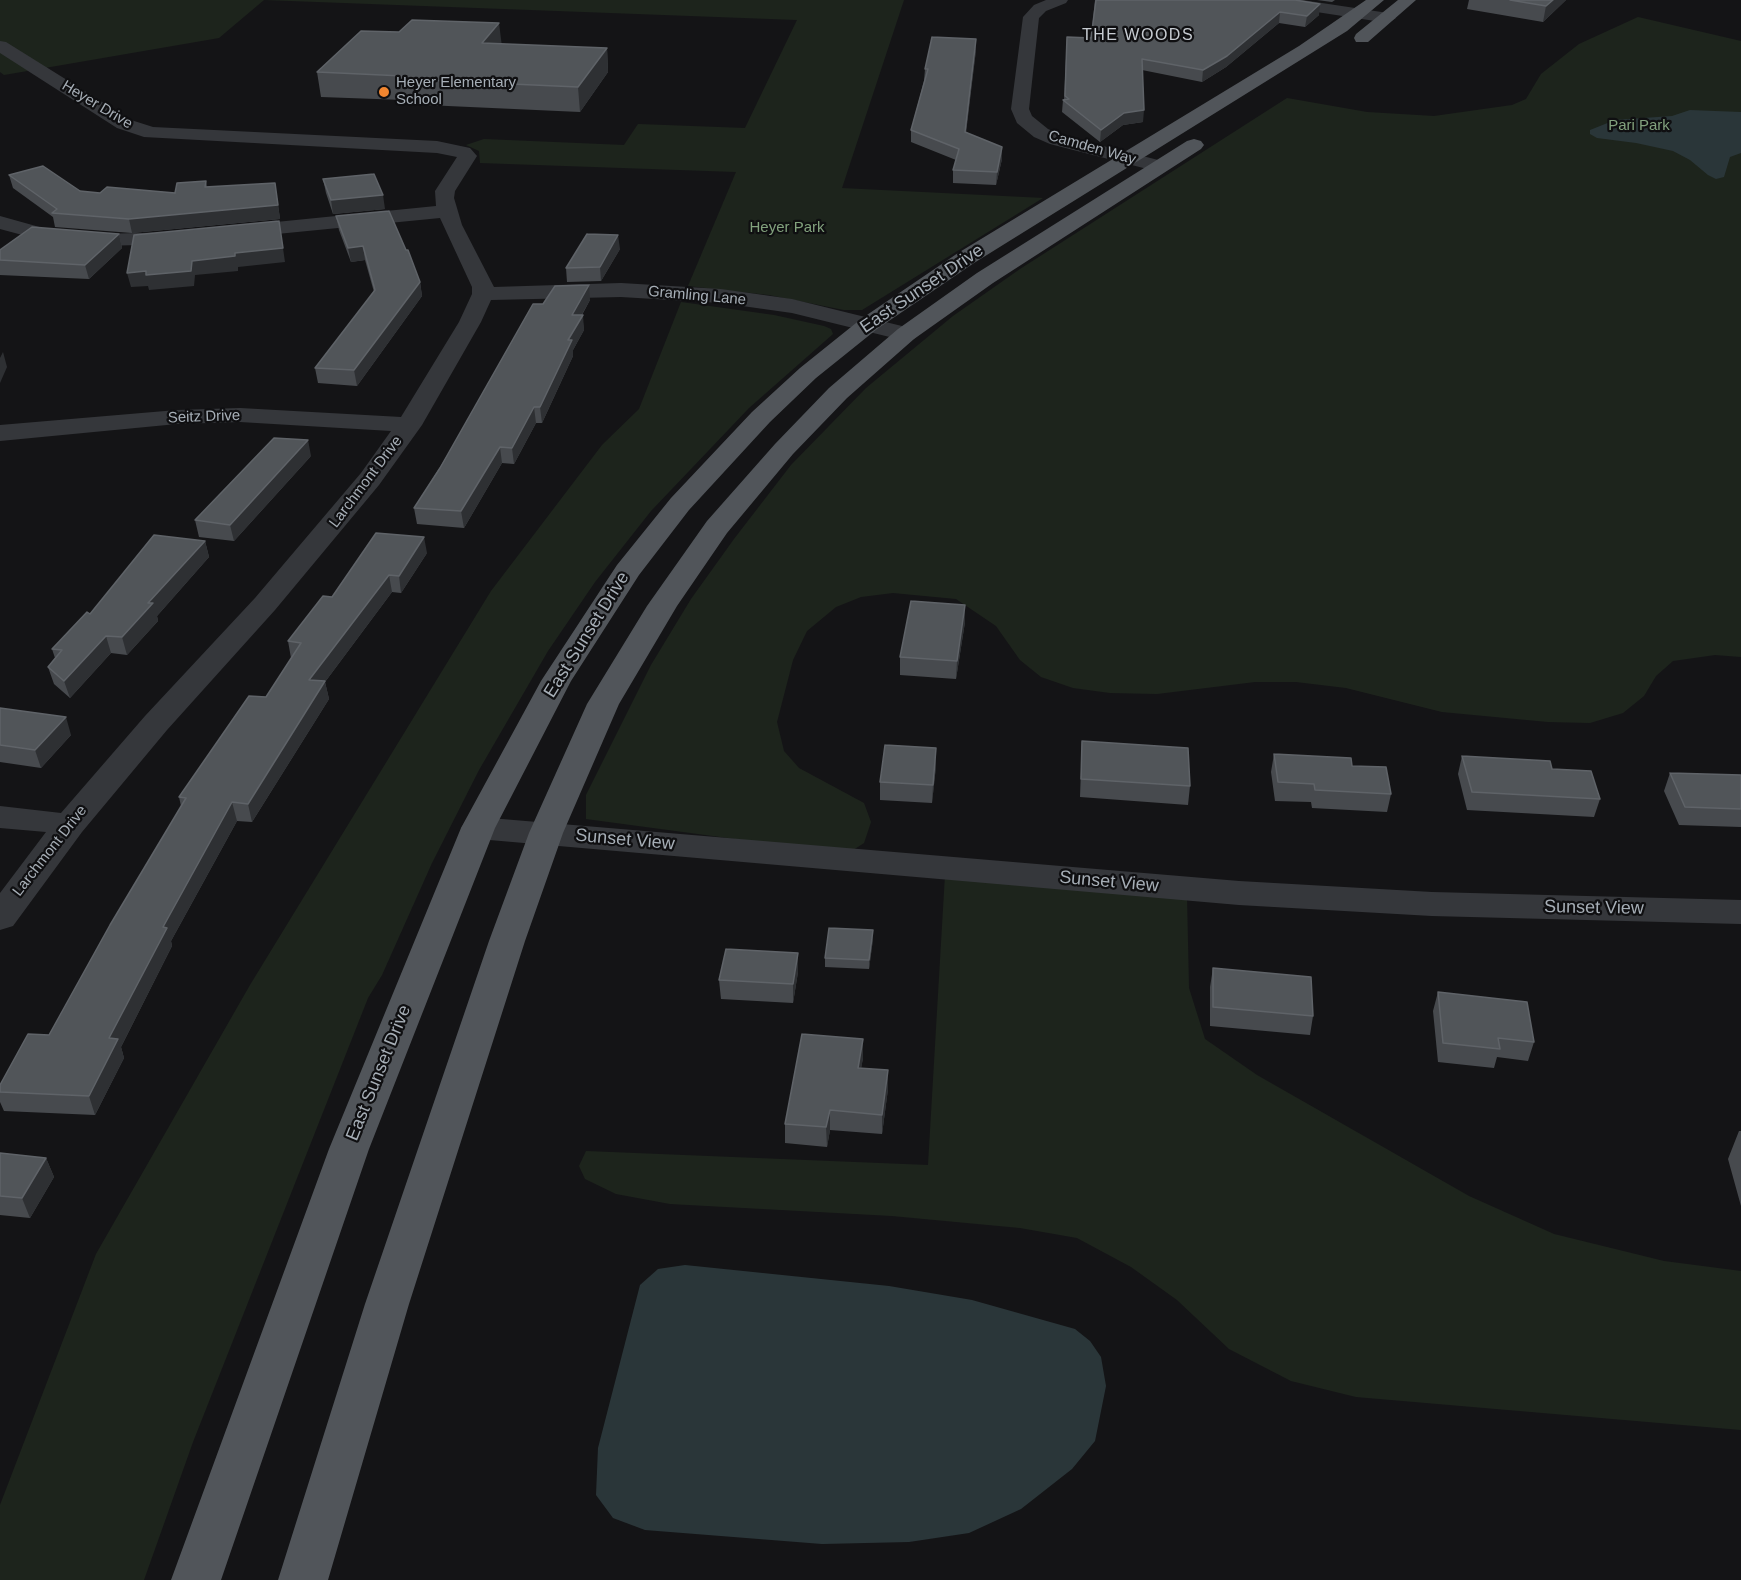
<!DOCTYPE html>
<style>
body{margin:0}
canvas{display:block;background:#141416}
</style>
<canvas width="1741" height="1580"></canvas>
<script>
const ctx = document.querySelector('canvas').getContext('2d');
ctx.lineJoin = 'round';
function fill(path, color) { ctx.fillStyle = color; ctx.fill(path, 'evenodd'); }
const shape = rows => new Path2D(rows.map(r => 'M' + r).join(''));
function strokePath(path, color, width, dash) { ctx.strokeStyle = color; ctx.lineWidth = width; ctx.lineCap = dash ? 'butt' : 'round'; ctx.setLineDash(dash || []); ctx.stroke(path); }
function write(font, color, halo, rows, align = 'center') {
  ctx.font = font + ' Helvetica,sans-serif'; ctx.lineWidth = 4.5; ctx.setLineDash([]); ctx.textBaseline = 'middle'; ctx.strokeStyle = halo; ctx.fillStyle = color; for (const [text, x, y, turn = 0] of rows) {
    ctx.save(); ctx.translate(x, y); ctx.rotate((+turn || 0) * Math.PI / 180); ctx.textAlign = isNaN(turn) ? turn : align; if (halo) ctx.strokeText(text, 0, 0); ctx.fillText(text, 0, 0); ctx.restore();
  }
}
const green = shape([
 [0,0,904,0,842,188,1043,198,862,310,844,310,769,295,688,286,736,172,480,163,479,151,466,145,484,139,624,145,638,124,745,128,797,20,264,0,219,38,4,75,0,72],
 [1638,17,1741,41,1741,657,1715,655,1673,661,1656,676,1644,696,1623,713,1590,723,1548,722,1442,712,1346,688,1296,682,1255,682,1157,694,1110,693,1073,688,1041,677,1020,660,996,626,956,599,893,593,861,597,836,607,807,631,793,660,777,722,784,751,799,768,864,803,871,822,864,843,847,854,586,819,586,795,651,665,691,599,734,539,791,465,866,388,953,316,1020,269,1287,98,1367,112,1434,116,1512,105,1526,99,1541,74,1579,44],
 [681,302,774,315,824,326,831,329,833,334,749,408,651,511,595,582,548,651,479,770,432,863,382,975,368,998,193,1442,144,1580,0,1580,0,1505,96,1254,250,985,491,591,602,445,639,409],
 [945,875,1187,897,1189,988,1205,1039,1257,1075,1469,1196,1554,1234,1664,1261,1741,1271,1741,1430,1356,1397,1291,1381,1229,1349,1177,1300,1131,1267,1077,1238,1020,1228,892,1216,670,1204,616,1194,585,1179,579,1166,586,1151,928,1165]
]);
const water = shape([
 [1690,110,1741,112,1741,153,1730,157,1724,177,1716,179,1708,175,1690,160,1673,151,1636,143,1597,138,1590,134,1590,130,1615,120,1672,116],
 [685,1265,889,1286,972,1300,1075,1329,1090,1341,1101,1357,1106,1386,1095,1441,1072,1469,1021,1509,969,1533,909,1542,822,1544,645,1530,613,1518,596,1495,598,1448,640,1285,658,1269]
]);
const minor = shape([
 [1046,0,1068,0,1066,3,1046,11,1039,18,1029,109,1032,116,1048,129,1064,136,1166,162,1169,166,1166,170,1159,172,1050,144,1034,137,1017,123,1011,109,1023,17,1034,5,1046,0],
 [1263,0,1302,0,1388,13,1396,18,1388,23,1271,5,1263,0],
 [0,41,6,42,131,120,153,127,437,141,470,148,477,156,455,191,454,198,462,225,494,287,621,283,721,289,792,299,914,329,918,334,914,339,906,341,792,313,721,303,621,297,491,300,481,322,422,425,379,485,275,610,167,730,82,832,13,926,0,930,0,893,46,832,0,828,0,806,61,813,145,716,255,598,361,473,391,431,240,422,177,424,0,441,0,425,177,410,240,408,401,417,459,322,472,294,472,287,440,218,236,238,229,236,226,232,229,228,236,226,436,206,435,191,457,157,437,153,144,137,117,128,0,53,0,41],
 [0,216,43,228,99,234,179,232,186,234,190,238,186,242,179,244,99,246,41,240,0,229,0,216],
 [478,817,1239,881,1432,892,1741,900,1741,924,1432,916,1239,905,478,839,466,836,461,828,466,820,478,817]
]);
const major = shape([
 [1366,0,1384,0,1347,31,974,263,877,329,816,378,770,422,689,510,639,575,571,681,495,828,369,1149,221,1580,171,1580,329,1149,461,828,541,681,617,565,671,498,752,412,800,368,861,319,958,253,1299,46,1366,0],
 [1398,0,1416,0,1368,42,1356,42,1354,38,1356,34,1398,0],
 [1194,139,1201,141,1204,145,1201,149,993,283,914,339,847,398,793,454,727,533,677,606,619,704,563,833,525,941,409,1304,328,1580,278,1580,365,1304,489,941,529,833,587,704,647,606,707,521,775,444,829,388,898,329,977,273,1187,141,1194,139]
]);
const wall = shape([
 [1095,0,1295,0,1319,15,1305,27,1279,23,1226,67,1202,82,1142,70,1143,122,1123,125,1100,142,1062,112,1063,100,1064,99,1067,37,1091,38],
 [1317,0,1335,0,1332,2],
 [1469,0,1566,0,1543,22,1467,9],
 [502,44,607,48,608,72,580,112,404,104,404,100,321,97,317,72],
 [976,50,966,133,1002,159,996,185,953,183,953,170,956,160,911,142,911,130,924,81,925,69],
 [9,175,80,191,100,193,175,193,206,181,207,187,275,183,280,219,132,233,55,227,53,217,13,188],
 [323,179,385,209,333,214,326,193],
 [336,216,420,282,422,296,357,386,318,383,315,368,374,292,365,260,351,262,339,230],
 [119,234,122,248,89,279,0,275,0,250],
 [620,249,601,281,567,282,566,268],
 [590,300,582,315,584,330,573,350,573,356,542,423,536,423,514,464,502,463,464,528,417,524,414,508,543,304],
 [311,456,234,541,199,537,195,520],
 [205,541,209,557,157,616,158,621,127,655,111,653,70,698,54,684,48,667,55,658,52,649,90,614],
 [427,553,401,593,392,592,325,682,329,699,252,822,237,821,171,941,172,946,121,1047,124,1058,95,1115,4,1111,0,1102,0,1085,49,1035,181,806,179,797,266,697,291,658,288,641,332,597],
 [965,622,956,679,900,675,900,657],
 [0,708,71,735,41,768,0,762],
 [1082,741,1190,786,1188,805,1080,797],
 [1274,754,1352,766,1391,794,1387,812,1312,808,1311,802,1275,801,1271,772],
 [1462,756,1552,769,1600,799,1594,817,1467,810,1458,774],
 [936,766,932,803,880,800,880,782],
 [1670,773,1741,775,1741,827,1679,825,1664,791],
 [873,939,869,969,825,967,825,958],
 [798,953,798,972,793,1003,721,999,719,980],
 [1213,968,1313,1016,1310,1035,1210,1026,1210,987],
 [1438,992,1534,1042,1528,1061,1497,1057,1494,1068,1438,1062,1433,1011],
 [863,1039,863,1058,861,1068,888,1089,882,1134,830,1130,827,1147,785,1143,785,1124],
 [1739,1131,1741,1131,1741,1206,1728,1159],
 [0,1153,46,1158,54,1177,30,1218,0,1215]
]);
const shadedWall = shape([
 [1553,0,1566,0,1543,22,1546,6],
 [1320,4,1319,15,1305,27,1307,16],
 [1280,12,1279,23,1226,67,1202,82,1203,70],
 [499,23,502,47,482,43],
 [976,39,976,50,964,145,965,132],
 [607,48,608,72,580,112,578,87],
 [1144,110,1143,122,1123,125,1100,142,1101,130,1124,113],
 [1002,147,1002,159,996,185,997,172],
 [275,183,280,219,132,233,129,219],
 [383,195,385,209,333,214,331,200],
 [279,221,285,262,238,267,238,271,195,275,194,286,149,290,148,286,131,287,127,273,235,253],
 [119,234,122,248,89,279,85,265],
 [618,235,620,249,601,281,600,267],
 [363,246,365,260,351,262,348,248],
 [420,282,422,296,357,386,354,370],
 [589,285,590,300,573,330,572,315],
 [583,315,584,330,573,350,573,356,542,423,540,407,568,340],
 [3,352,7,367,0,383,0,358],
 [534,407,536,423,514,464,512,448],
 [308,440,311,456,234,541,230,525],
 [500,447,502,463,464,528,461,511],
 [424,537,427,553,401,593,399,576],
 [205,541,209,557,157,616,158,621,127,655,122,637,148,603],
 [389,575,392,592,325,682,329,699,252,822,248,804,309,680],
 [965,605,965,622,956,679,957,661],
 [106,636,111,653,70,698,64,681],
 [66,717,71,735,41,768,35,750],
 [936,748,936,766,932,803,933,785],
 [232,802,237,821,171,941,172,946,121,1047,124,1058,95,1115,89,1096,109,1038,163,927],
 [873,930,873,939,869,969,869,960],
 [798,953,798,972,793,1003,793,984],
 [863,1039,863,1058,858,1087,858,1068],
 [888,1070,888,1089,882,1134,882,1115],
 [830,1110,830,1130,827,1147,826,1127],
 [46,1158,54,1177,30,1218,22,1198]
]);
const building = shape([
 [1096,0,1295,0,1320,4,1307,16,1280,12,1227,56,1203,70,1142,59,1144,110,1124,113,1101,130,1063,100,1069,99,1065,96,1067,37,1091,38,1096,0],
 [1510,0,1553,0,1546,6,1510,0],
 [412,20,499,23,482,43,607,48,578,87,400,79,403,76,317,72,361,31,399,32,412,20],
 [932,37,976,39,965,132,1002,147,997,172,953,170,959,149,911,130,928,69,925,69,932,37],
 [43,166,80,191,100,193,107,187,175,193,177,183,206,181,205,187,275,183,278,205,129,219,52,213,57,209,9,175,43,166],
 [374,174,383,195,331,200,323,179,374,174],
 [389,211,406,250,408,250,420,282,354,370,315,368,375,290,363,246,348,248,336,216,389,211],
 [279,221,283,248,235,253,235,256,192,261,191,271,146,275,146,271,127,273,134,235,279,221],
 [32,227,119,234,85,265,0,260,0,250,32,227],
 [587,234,618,235,600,267,566,268,587,234],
 [589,285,572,315,583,315,568,340,572,340,540,407,534,407,512,448,500,447,461,511,414,508,440,468,533,304,543,304,555,286,589,285],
 [274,438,308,440,230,525,195,520,274,438],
 [376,533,424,537,399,576,389,575,309,680,325,681,248,804,232,802,163,927,167,928,109,1038,118,1039,89,1096,0,1092,0,1085,28,1034,49,1035,110,925,186,798,179,797,249,696,266,697,301,643,288,641,323,596,332,597,376,533],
 [154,535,205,541,148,603,153,603,122,637,106,636,64,681,48,667,62,650,52,649,87,612,90,614,154,535],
 [911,601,965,605,957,661,900,657,911,601],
 [0,708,66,717,35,750,0,745,0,708],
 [1082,741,1188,748,1190,786,1081,779,1082,741],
 [885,745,936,748,933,785,880,782,885,745],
 [1274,754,1351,758,1352,766,1386,767,1391,794,1315,790,1314,784,1278,782,1274,754],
 [1462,756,1550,761,1552,769,1591,771,1600,799,1472,792,1462,756],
 [1670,773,1741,775,1741,809,1685,807,1670,773],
 [829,928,873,930,869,960,825,958,829,928],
 [726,949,798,953,793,984,719,980,726,949],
 [1213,968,1311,977,1313,1016,1213,1007,1213,968],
 [1438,992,1527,1002,1534,1042,1498,1038,1500,1049,1443,1043,1438,992],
 [802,1034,863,1039,858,1068,888,1070,882,1115,830,1110,826,1127,785,1124,802,1034],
 [0,1153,46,1158,22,1198,0,1196,0,1153]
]);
const markers = [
 [384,92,6,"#f18630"]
];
const farPoinames = [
 ["Heyer Elementary",396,83],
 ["School",396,100]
];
const farStreetnames = [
 ["Heyer Drive",97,105,31],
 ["Camden Way",1092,148,16],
 ["Gramling Lane",697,296,5],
 ["Seitz Drive",204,417,-2],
 ["Larchmont Drive",366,482,-53],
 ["Larchmont Drive",50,851,-52]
];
const farParknames = [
 ["Pari Park",1639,126],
 ["Heyer Park",787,228]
];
const farNeighbourhoodnames = [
 ["THE WOODS",1138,36]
];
const streetNames = [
 ["East Sunset Drive",922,289,-34],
 ["East Sunset Drive",587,635,-58],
 ["Sunset View",625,840,5],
 ["Sunset View",1109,882,5],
 ["Sunset View",1594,908,1],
 ["East Sunset Drive",379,1073,-68]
];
fill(green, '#1d241c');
fill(water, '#2a3639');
fill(minor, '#35373b');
fill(major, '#51555a');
fill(wall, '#474a4e');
fill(shadedWall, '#2e3033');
fill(building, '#515559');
strokePath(building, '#5f6368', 1.5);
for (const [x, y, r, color] of markers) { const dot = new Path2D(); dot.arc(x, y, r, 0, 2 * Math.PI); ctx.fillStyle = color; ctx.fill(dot); strokePath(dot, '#0f0f11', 2); }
write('15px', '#a6aeb6', '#0f0f11', farPoinames, 'left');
write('15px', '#a6aeb6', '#0f0f11', farStreetnames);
write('15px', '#82a17d', '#0f0f11', farParknames);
ctx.letterSpacing = '1.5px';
write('16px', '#c7ccd2', '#0f0f11', farNeighbourhoodnames);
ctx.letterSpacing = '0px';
write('18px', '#a6aeb6', '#0f0f11', streetNames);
</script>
